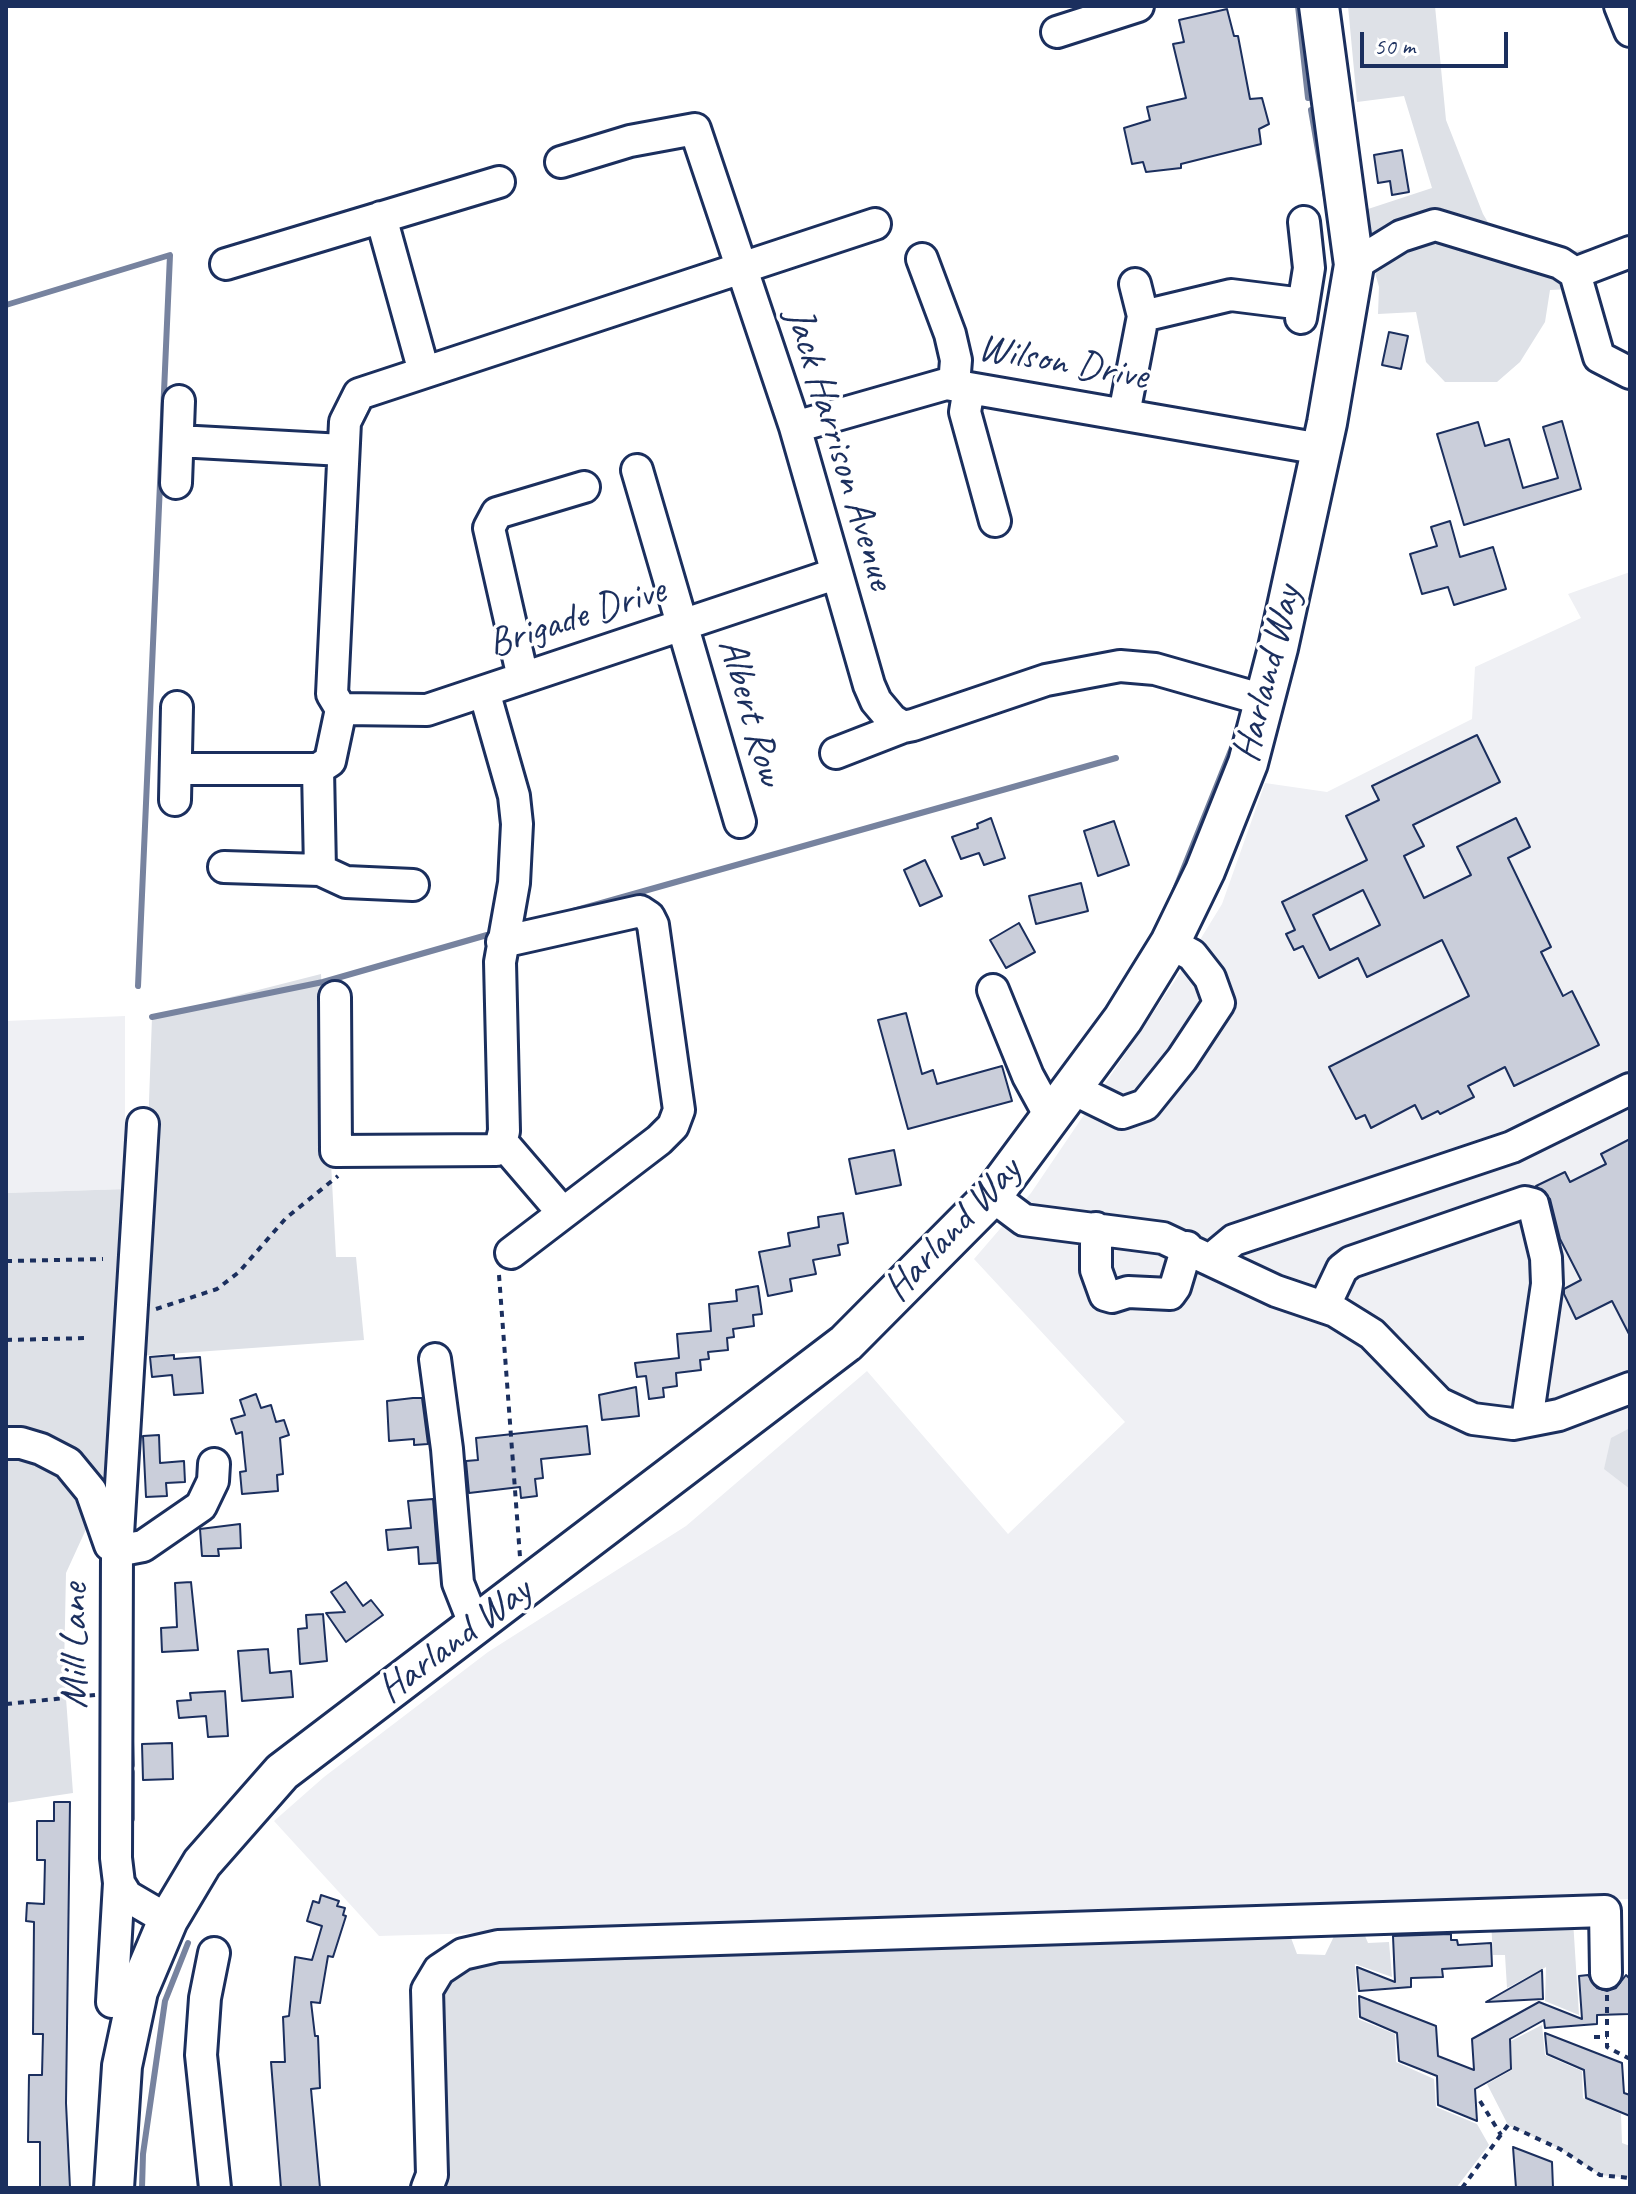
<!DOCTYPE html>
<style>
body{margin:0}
#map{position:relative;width:1636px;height:2194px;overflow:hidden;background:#fff;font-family:Caveat,sans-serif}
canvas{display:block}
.frame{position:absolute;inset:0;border:8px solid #1b2f5e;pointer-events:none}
.scale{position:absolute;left:1360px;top:32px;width:148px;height:36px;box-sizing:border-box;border:4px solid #1b2f5e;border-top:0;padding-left:10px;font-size:24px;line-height:28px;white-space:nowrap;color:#1b2f5e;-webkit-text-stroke:6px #fff;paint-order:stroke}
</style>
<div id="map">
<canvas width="1636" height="2194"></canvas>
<div class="frame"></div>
<div class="scale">50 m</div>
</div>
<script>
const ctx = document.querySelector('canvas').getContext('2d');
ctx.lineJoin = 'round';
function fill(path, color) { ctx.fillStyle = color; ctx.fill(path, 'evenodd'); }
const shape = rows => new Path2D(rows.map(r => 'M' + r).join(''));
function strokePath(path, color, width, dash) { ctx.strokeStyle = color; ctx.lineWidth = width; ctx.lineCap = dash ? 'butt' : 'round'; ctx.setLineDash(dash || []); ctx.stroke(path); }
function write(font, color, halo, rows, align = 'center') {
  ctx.font = font + ' Caveat,sans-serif'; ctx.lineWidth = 7; ctx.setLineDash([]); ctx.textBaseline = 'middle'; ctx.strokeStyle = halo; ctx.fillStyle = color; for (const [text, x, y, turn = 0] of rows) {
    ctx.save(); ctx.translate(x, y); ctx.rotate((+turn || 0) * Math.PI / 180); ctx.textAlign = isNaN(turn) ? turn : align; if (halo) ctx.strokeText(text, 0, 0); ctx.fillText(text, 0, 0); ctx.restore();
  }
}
const built = shape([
 [1630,572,1630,1899,379,1936,274,1821,324,1777,488,1652,686,1526,867,1371,1008,1534,1125,1422,974,1259,1031,1193,1174,982,1222,904,1265,783,1327,792,1472,719,1475,667,1581,618,1568,594],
 [125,1016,125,1189,6,1193,6,1021]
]);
const green = shape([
 [1348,6,1435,6,1446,120,1483,214,1510,259,1589,249,1596,288,1550,290,1545,322,1520,362,1497,382,1445,382,1426,362,1416,312,1378,314,1379,287,1366,240,1365,210,1432,188,1404,96,1357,102],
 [321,974,336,1257,356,1257,364,1340,140,1356,152,1017],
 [125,1189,109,1479,66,1573,64,1671,73,1793,6,1803,6,1193],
 [1630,1428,1630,1489,1604,1469,1611,1438],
 [1573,1920,1579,2015,1545,2001,1546,1967,1507,1988,1505,1955,1493,1955,1491,1922],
 [1287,1927,1297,1954,1325,1955,1337,1930,1363,1931,1368,1943,1389,1942,1392,1977,1355,1964,1358,2019,1395,2034,1396,2062,1434,2079,1436,2107,1477,2124,1489,2145,1456,2188,436,2188,435,2004,442,1987,473,1957],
 [1542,2025,1545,2055,1582,2071,1583,2098,1621,2114,1622,2143,1630,2146,1630,2178,1600,2175,1560,2149,1508,2125,1487,2084,1512,2070,1511,2041]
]);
const stream = shape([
 [1298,6,1308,98],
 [1311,110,1326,197],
 [6,305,170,255,138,986],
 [1174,892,1237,735],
 [573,911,1116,758],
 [152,1017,323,982,487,935],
 [131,1741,132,1765],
 [132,1772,132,1819],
 [142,2188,143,2154,165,2001,188,1943]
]);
const building = shape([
 [1227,9,1234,36,1238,36,1250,99,1262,98,1269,124,1259,129,1261,144,1181,164,1181,168,1146,172,1143,162,1132,164,1124,128,1150,120,1147,107,1186,98,1173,44,1184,42,1179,20,1227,9],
 [1402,150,1409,192,1392,195,1390,181,1378,183,1374,155,1402,150],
 [1389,332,1408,336,1401,369,1382,365,1389,332],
 [1562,421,1581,489,1464,525,1437,434,1478,422,1485,446,1509,439,1523,488,1558,478,1543,427,1562,421],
 [1450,521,1460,557,1493,547,1506,589,1454,605,1448,587,1422,594,1410,554,1437,546,1431,527,1450,521],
 [1477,735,1500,782,1413,825,1424,846,1404,856,1424,898,1471,875,1457,847,1516,818,1530,847,1508,858,1551,947,1541,952,1563,996,1572,991,1599,1045,1514,1086,1505,1067,1468,1086,1474,1097,1440,1114,1438,1111,1422,1119,1415,1105,1371,1128,1365,1115,1356,1119,1329,1067,1469,996,1442,940,1367,977,1358,958,1319,978,1303,946,1294,950,1286,934,1295,930,1282,902,1367,860,1346,816,1379,800,1372,786,1477,735],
 [1363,890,1380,925,1330,950,1313,915,1363,890],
 [991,818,1005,858,984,865,979,853,961,859,952,837,978,828,977,824,991,818],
 [1114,821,1129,865,1098,876,1084,831,1114,821],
 [925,860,942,896,920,906,904,870,925,860],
 [1081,883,1088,911,1036,924,1029,896,1081,883],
 [1019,923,1035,952,1006,968,990,940,1019,923],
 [906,1013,922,1074,933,1070,937,1084,1002,1066,1012,1101,908,1129,878,1020,906,1013],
 [1630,1139,1630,1336,1612,1301,1576,1319,1564,1294,1564,1289,1581,1280,1560,1239,1550,1199,1536,1186,1565,1172,1570,1182,1606,1164,1601,1154,1630,1139],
 [894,1150,901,1185,856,1194,849,1159,894,1150],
 [843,1213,848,1243,838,1245,840,1255,813,1260,816,1274,790,1279,792,1291,768,1296,759,1252,790,1246,788,1233,819,1227,818,1217,843,1213],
 [758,1286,762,1314,753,1315,754,1326,733,1329,734,1337,727,1338,728,1350,708,1352,709,1359,700,1360,701,1370,676,1373,677,1386,663,1388,664,1397,649,1399,646,1376,637,1377,635,1363,679,1358,677,1334,711,1331,709,1304,737,1301,736,1290,758,1286],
 [174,1355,174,1359,200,1357,203,1393,174,1395,172,1375,152,1377,150,1357,174,1355],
 [636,1387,639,1416,602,1420,599,1395,636,1387],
 [256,1394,261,1408,271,1405,276,1422,284,1420,289,1435,280,1438,283,1474,277,1475,278,1491,242,1494,240,1472,246,1471,242,1432,236,1434,231,1419,245,1415,240,1400,256,1394],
 [413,1398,422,1398,428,1444,414,1445,414,1439,389,1441,387,1401,413,1398],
 [587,1426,590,1454,541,1459,543,1478,535,1479,537,1496,521,1498,520,1487,469,1493,466,1461,478,1460,476,1438,587,1426],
 [159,1435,160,1463,184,1461,185,1482,166,1483,167,1496,146,1497,143,1436,159,1435],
 [433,1499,438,1563,419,1564,418,1547,388,1550,386,1530,411,1528,408,1501,433,1499],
 [240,1524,241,1548,218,1549,219,1556,202,1556,200,1529,240,1524],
 [191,1582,198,1650,162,1652,161,1628,177,1627,175,1583,191,1582],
 [346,1582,363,1606,371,1600,383,1615,346,1642,326,1613,345,1612,331,1592,346,1582],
 [323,1614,327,1661,300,1664,298,1629,307,1628,306,1615,323,1614],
 [268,1649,270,1673,291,1671,293,1697,242,1701,238,1651,268,1649],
 [225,1691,228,1736,208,1737,206,1716,179,1718,177,1701,191,1700,190,1693,225,1691],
 [172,1743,173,1779,143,1780,142,1744,172,1743],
 [54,1802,70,1802,66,2103,70,2188,40,2188,40,2142,28,2142,29,2075,42,2075,43,2034,33,2034,34,1922,26,1921,27,1903,44,1904,45,1860,37,1860,37,1821,54,1821,54,1802],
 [321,1895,339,1901,337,1906,345,1908,343,1915,346,1916,333,1957,328,1956,320,2003,311,2002,315,2036,318,2036,320,2088,311,2089,320,2188,281,2188,271,2062,285,2062,283,2017,289,2016,295,1957,312,1960,322,1926,307,1921,313,1901,319,1903,321,1895],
 [1451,1934,1451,1940,1457,1940,1458,1945,1491,1943,1492,1966,1442,1969,1443,1977,1411,1978,1411,1987,1359,1991,1357,1967,1395,1982,1393,1936,1451,1934],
 [1542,1970,1543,1999,1486,2002,1542,1970],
 [1588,1975,1597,1988,1607,1991,1616,1988,1626,1975,1630,1979,1629,2014,1597,2015,1597,2024,1545,2028,1544,2020,1510,2039,1511,2069,1475,2089,1477,2121,1438,2105,1437,2076,1399,2061,1397,2033,1360,2017,1359,1996,1436,2026,1438,2056,1474,2070,1472,2039,1539,2002,1582,2019,1579,1976,1588,1975],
 [1545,2033,1622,2063,1624,2093,1630,2095,1630,2116,1586,2098,1584,2070,1547,2054,1545,2033],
 [1513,2147,1552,2162,1553,2188,1516,2188,1513,2147]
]);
const path = shape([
 [6,1261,103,1259],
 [499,1275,520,1557],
 [156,1309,217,1289,239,1272,286,1218,338,1176],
 [6,1340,88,1338],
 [6,1704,95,1695],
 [1607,1995,1607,2047,1630,2059],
 [1594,2037,1607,2037],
 [1480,2101,1501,2135],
 [1462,2188,1508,2125,1560,2149,1600,2175,1630,2178]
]);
const minor = shape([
 [1620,6,1630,31],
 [1057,32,1138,6],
 [561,162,630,141,695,129,795,427,869,685,876,701,892,720,903,727,913,725,1046,680,1120,666,1155,669,1264,700],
 [381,217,424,372],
 [922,259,950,334,956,360,954,385],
 [226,264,499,182],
 [1354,265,1401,236,1435,225,1560,263,1575,273,1599,357,1630,373],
 [1575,273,1630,252],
 [1143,316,1231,295,1303,304],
 [1301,318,1309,268,1304,222],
 [969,388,965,412,995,521],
 [1124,414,1143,316,1135,284],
 [795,427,946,384,1321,449],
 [178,441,343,450],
 [637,470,740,822],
 [176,483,179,401],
 [523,678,489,528,497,513,584,487],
 [341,709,332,694,345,422,359,394,875,224],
 [341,709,427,710,835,574],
 [836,753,903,727],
 [176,769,318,769,330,761,341,709],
 [318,769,320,870,346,882,413,885],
 [175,800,177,707],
 [224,867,320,870],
 [502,942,640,911,649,917,653,925,679,1110,673,1126,659,1140,511,1253],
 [993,990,1028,1076,1051,1118],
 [335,997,336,1151,496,1150,500,1148,504,1131,500,962,514,883,517,824,514,796,484,691],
 [1073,1089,1122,1113,1145,1105,1182,1059,1219,1003,1210,978,1192,955,1170,943],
 [502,1142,563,1213],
 [992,1196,1024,1220,1163,1238,1276,1291,1335,1311,1372,1334,1439,1403,1473,1419,1513,1424,1559,1415,1630,1388],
 [1096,1228,1096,1270,1105,1295,1112,1297,1128,1292,1170,1294,1175,1287,1187,1247],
 [1210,1260,1234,1240,1512,1147,1630,1089],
 [1324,1307,1342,1269,1351,1262,1525,1202,1533,1204,1546,1258,1547,1284,1527,1421],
 [435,1359,447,1449,458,1583,475,1626],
 [6,1443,21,1443,41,1449,68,1463,91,1491,110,1545],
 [117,1551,143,1124],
 [119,1883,127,1896,168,1920],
 [214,1953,205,1998,201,2055,215,2188],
 [112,2002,119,1883,116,1858,117,1551,143,1546,201,1506,213,1481,214,1464],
 [427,2188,432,2175,427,1990,439,1970,463,1954,498,1946,1605,1911,1606,1973]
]);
const major = shape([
 [114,2188,122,2066,138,1991,168,1920,202,1863,282,1772,846,1343,992,1196,1123,1019,1170,943,1205,871,1248,763,1278,648,1327,423,1354,265,1319,6]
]);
const streetNames = [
 ["Wilson Drive",1063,363,10],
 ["Jack Harrison Avenue",839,449,73],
 ["Brigade Drive",577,618,-18],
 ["Harland Way",1268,674,-76],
 ["Albert Row",750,712,74],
 ["Harland Way",953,1230,-47],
 ["Harland Way",455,1641,-37],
 ["Mill Lane",76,1646,-90]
];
fill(built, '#eff0f4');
fill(green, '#dee1e7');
strokePath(stream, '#77839f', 6);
fill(building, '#caceda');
strokePath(building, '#1b2f5e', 2);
strokePath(minor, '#1b2f5e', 36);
strokePath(major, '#1b2f5e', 44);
strokePath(path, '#1b2f5e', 4, [6, 6]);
strokePath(minor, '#fff', 30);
strokePath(major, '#fff', 38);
write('40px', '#1b2f5e', '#fff', streetNames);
</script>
